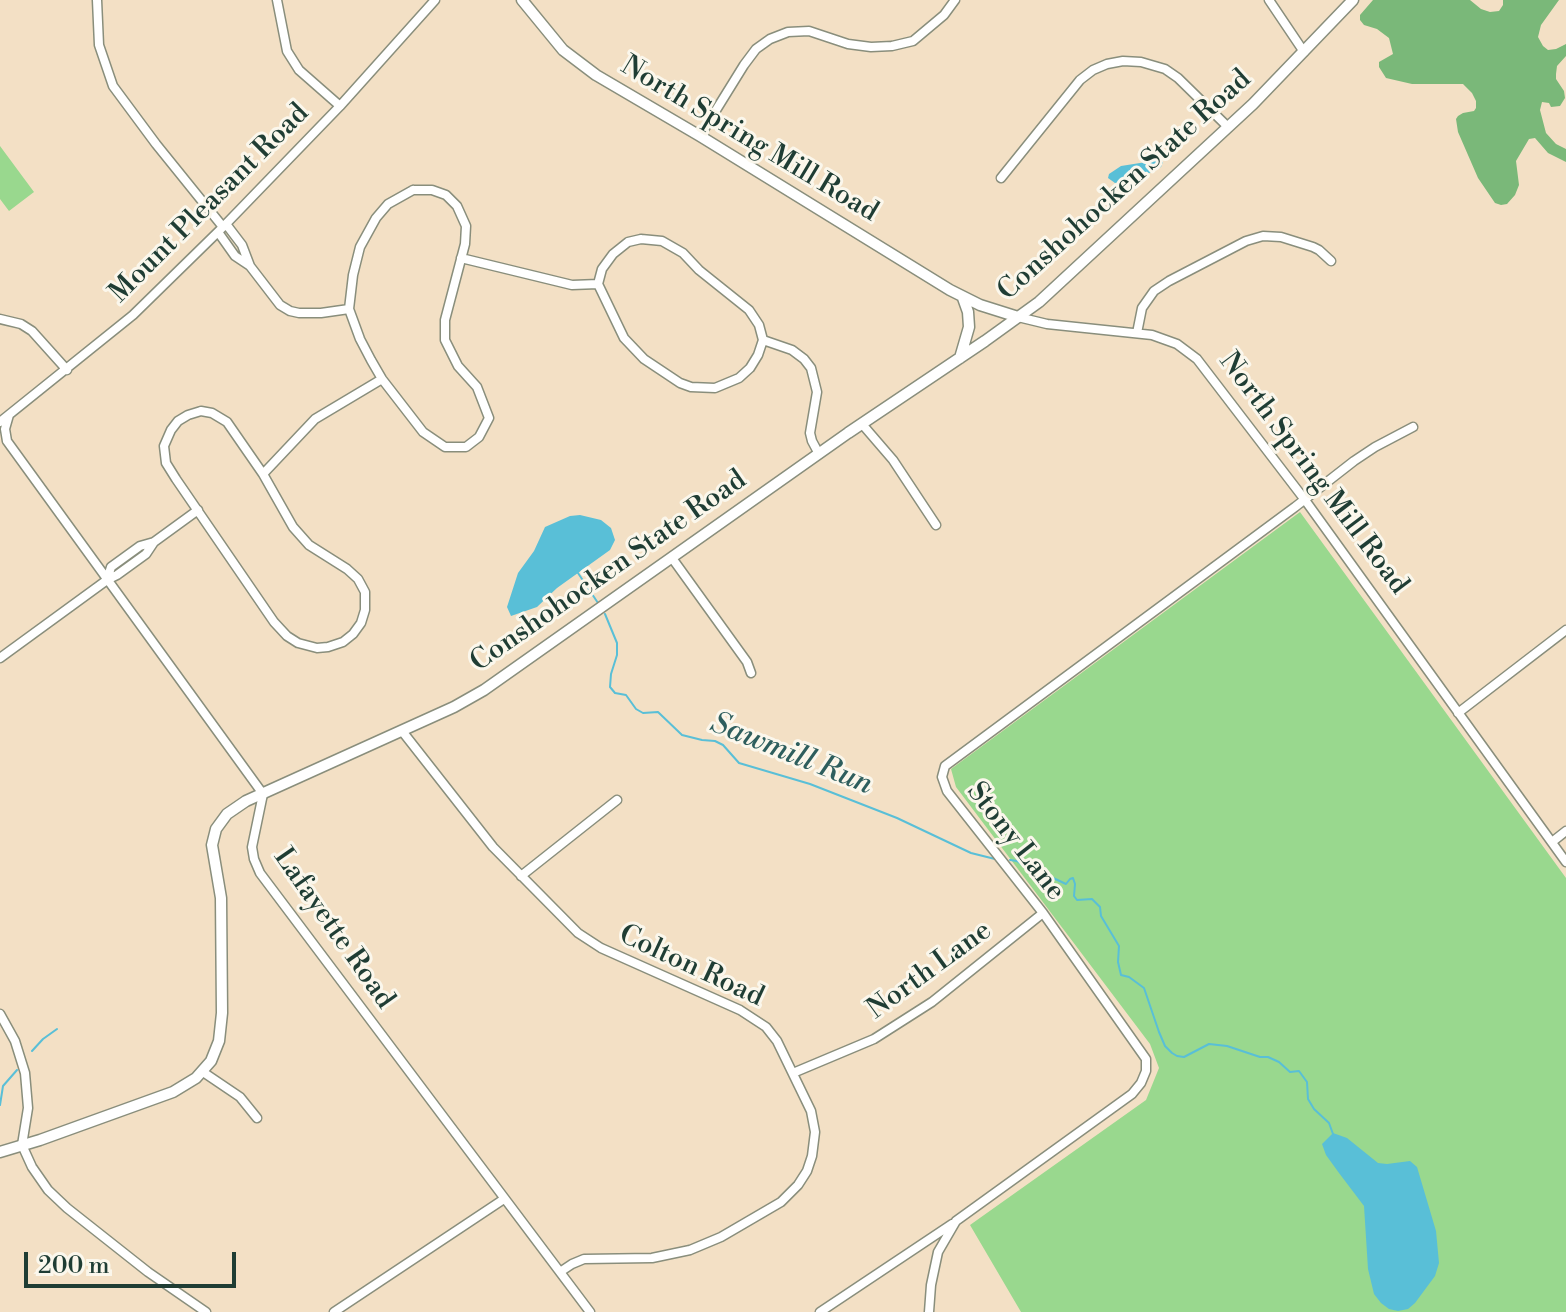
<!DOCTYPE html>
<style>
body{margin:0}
#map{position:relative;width:1566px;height:1312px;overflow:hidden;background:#f3e0c5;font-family:"Libre Bodoni",serif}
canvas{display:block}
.scale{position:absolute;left:24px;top:1252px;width:212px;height:36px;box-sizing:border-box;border:4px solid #1f3d34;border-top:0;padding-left:10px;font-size:24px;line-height:28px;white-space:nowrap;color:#1f3d34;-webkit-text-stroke:6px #fbf7ec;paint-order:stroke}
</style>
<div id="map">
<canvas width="1566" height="1312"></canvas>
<div class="scale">200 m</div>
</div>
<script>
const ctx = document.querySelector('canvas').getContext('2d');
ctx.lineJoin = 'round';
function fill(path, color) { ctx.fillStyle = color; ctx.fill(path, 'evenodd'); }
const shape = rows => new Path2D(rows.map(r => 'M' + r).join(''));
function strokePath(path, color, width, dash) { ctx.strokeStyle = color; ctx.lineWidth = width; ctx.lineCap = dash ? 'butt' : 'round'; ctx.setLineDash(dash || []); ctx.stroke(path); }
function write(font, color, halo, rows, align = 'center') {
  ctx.font = font + ' "Libre Bodoni",serif'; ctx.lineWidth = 6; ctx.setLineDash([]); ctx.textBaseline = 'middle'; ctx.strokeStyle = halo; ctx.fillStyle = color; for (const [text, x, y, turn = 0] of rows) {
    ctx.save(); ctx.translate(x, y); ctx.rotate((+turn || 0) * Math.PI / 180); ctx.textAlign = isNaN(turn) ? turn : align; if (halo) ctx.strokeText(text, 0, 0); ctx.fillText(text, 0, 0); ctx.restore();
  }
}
const green = shape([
 [0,146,34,192,9,211,0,199],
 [1300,512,1566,878,1566,1312,1021,1312,970,1225,1146,1100,1159,1068,1150,1044,956,787,951,769]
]);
const forest = shape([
 [1373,0,1470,0,1481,9,1490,12,1499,11,1503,5,1503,0,1559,0,1541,25,1538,37,1543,46,1548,50,1556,49,1566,44,1566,56,1557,66,1556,74,1556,79,1564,91,1565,98,1560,106,1551,107,1549,103,1542,102,1540,110,1546,133,1556,144,1566,149,1566,162,1548,153,1535,138,1529,139,1516,161,1519,185,1515,195,1507,204,1501,205,1495,203,1478,178,1458,132,1456,119,1458,116,1463,113,1474,111,1476,108,1476,101,1472,93,1463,84,1412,84,1386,78,1379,67,1379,62,1393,54,1389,38,1377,29,1364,25,1360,20,1360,15]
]);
const water = shape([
 [1159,160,1163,162,1161,167,1138,179,1115,183,1108,178,1109,174,1121,166],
 [580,515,601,520,611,528,615,540,610,550,557,588,537,607,511,616,507,607,518,573,534,551,545,527,570,516],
 [1333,1133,1347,1138,1378,1163,1387,1164,1410,1161,1417,1167,1436,1231,1439,1263,1435,1276,1415,1303,1408,1309,1398,1311,1389,1309,1381,1303,1374,1294,1368,1269,1364,1206,1339,1173,1326,1155,1322,1144]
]);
const stream = shape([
 [578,573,598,603],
 [605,614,617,643,617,655,611,674,610,687,615,693,626,695,636,709,643,713,658,712,682,735,702,740,715,741,723,745,739,763,810,784,897,818,971,853,995,859],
 [1010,860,1017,861,1039,878,1051,877,1066,884,1070,879,1073,878,1075,884,1074,896,1077,900,1092,899,1100,907,1101,916,1119,946,1118,962,1121,975,1129,977,1144,988,1159,1032,1165,1046,1172,1053,1177,1056,1184,1057,1209,1044,1227,1046,1260,1057,1268,1057,1279,1062,1290,1072,1299,1071,1307,1082,1308,1099,1314,1109,1329,1123,1333,1134],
 [32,1051,43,1039,57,1029],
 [0,1105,3,1086,17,1070]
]);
const minor = shape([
 [97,0,99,45,113,86,156,144,223,227],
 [277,0,287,51,299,70,340,106],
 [1269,0,1304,52],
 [700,136,744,65,756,49,770,39,788,32,809,31,848,44,871,47,892,46,913,41,944,15,955,0],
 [1001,178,1080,80,1093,70,1107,64,1123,61,1141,62,1165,69,1178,78,1228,127],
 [413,190,432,190,446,195,457,206,466,226,465,244,445,320,445,340,458,366,477,387,489,418,479,437,466,447,445,447,423,432,382,379,371,360,360,339,349,309,353,275,360,247,376,218,388,204,413,190],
 [226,224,242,245,250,266,280,305,290,311,299,313,321,313,349,309],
 [218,232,235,256,250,266],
 [641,239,662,241,683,253,699,270,749,310,759,325,763,340,758,355,750,368,739,378,715,388,691,387,680,383,644,359,624,338,598,284,602,269,613,254,628,242,641,239],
 [461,258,572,285,598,284],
 [1018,317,1047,324,1152,335,1177,344,1197,359,1305,500,1566,862],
 [0,319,21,324,32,331,67,370],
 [1137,333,1142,308,1154,291,1169,281,1246,241,1263,236,1281,237,1313,247,1319,250,1331,261],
 [763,340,792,350,804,359,811,368,817,392,810,433,812,441,819,454],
 [201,411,212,413,227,422,263,474,293,527,309,545,347,569,358,579,365,592,365,610,361,623,353,634,343,642,328,647,317,648,298,643,287,636,274,622,176,479,166,463,164,446,171,430,178,421,188,415,201,411],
 [9,415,5,429,7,441,263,794,252,847,254,859,260,873,590,1312],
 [0,422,133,315,223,227,340,106,435,0],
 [862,424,893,460,936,525],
 [263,474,315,419,382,379],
 [672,558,747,662,751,673],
 [107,580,111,567,140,546,154,542,198,510],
 [0,658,107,580,117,575,146,554,154,542],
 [1458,713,1566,630],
 [402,731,493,847,578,933,601,948,740,1010,766,1027,777,1041,811,1111,815,1132,812,1156,807,1171,798,1185,781,1202,721,1237,690,1250,652,1258,584,1259,572,1264,560,1272],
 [1552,842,1566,831],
 [521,876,617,800],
 [0,1014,15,1041,25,1073,28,1108,22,1145,32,1167,48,1190,67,1208,148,1272,206,1312],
 [203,1072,240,1097,257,1118],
 [793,1073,874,1039,932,1002,1043,913],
 [334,1312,504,1199],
 [820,1312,952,1224],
 [929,1312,931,1285,938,1252,956,1221,1132,1094,1141,1083,1146,1071,1146,1059,1043,913,947,791,942,777,945,766,1295,507,1354,461,1375,447,1413,427]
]);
const major = shape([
 [522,0,563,50,596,75,700,136,950,290,980,305,1018,317],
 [960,358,969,327,968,312,963,298],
 [0,1152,40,1140,173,1092,196,1078,211,1061,219,1041,222,1013,221,898,212,845,216,829,227,814,246,801,454,707,484,690,848,433,985,341,1039,302,1253,104,1353,0]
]);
const streetNames = [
 ["North Spring Mill Road",749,140,31],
 ["Conshohocken State Road",1125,186,-42],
 ["Mount Pleasant Road",210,204,-45],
 ["North Spring Mill Road",1313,474,53],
 ["Conshohocken State Road",609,572,-35],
 ["Stony Lane",1015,842,52],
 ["Lafayette Road",333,929,55],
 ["Colton Road",691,967,25],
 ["North Lane",930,971,-36]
];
const waterNames = [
 ["Sawmill Run",791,755,22]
];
fill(green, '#99d88e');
fill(forest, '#7ab879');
fill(water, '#59bfd7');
strokePath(stream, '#59bfd7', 2);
strokePath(minor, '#898e7c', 11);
strokePath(major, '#898e7c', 13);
strokePath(minor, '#fff', 8);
strokePath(major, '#fff', 10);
write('28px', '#1f3d34', '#fbf7ec', streetNames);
write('italic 30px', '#2e5e5d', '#fbf7ec', waterNames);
</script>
